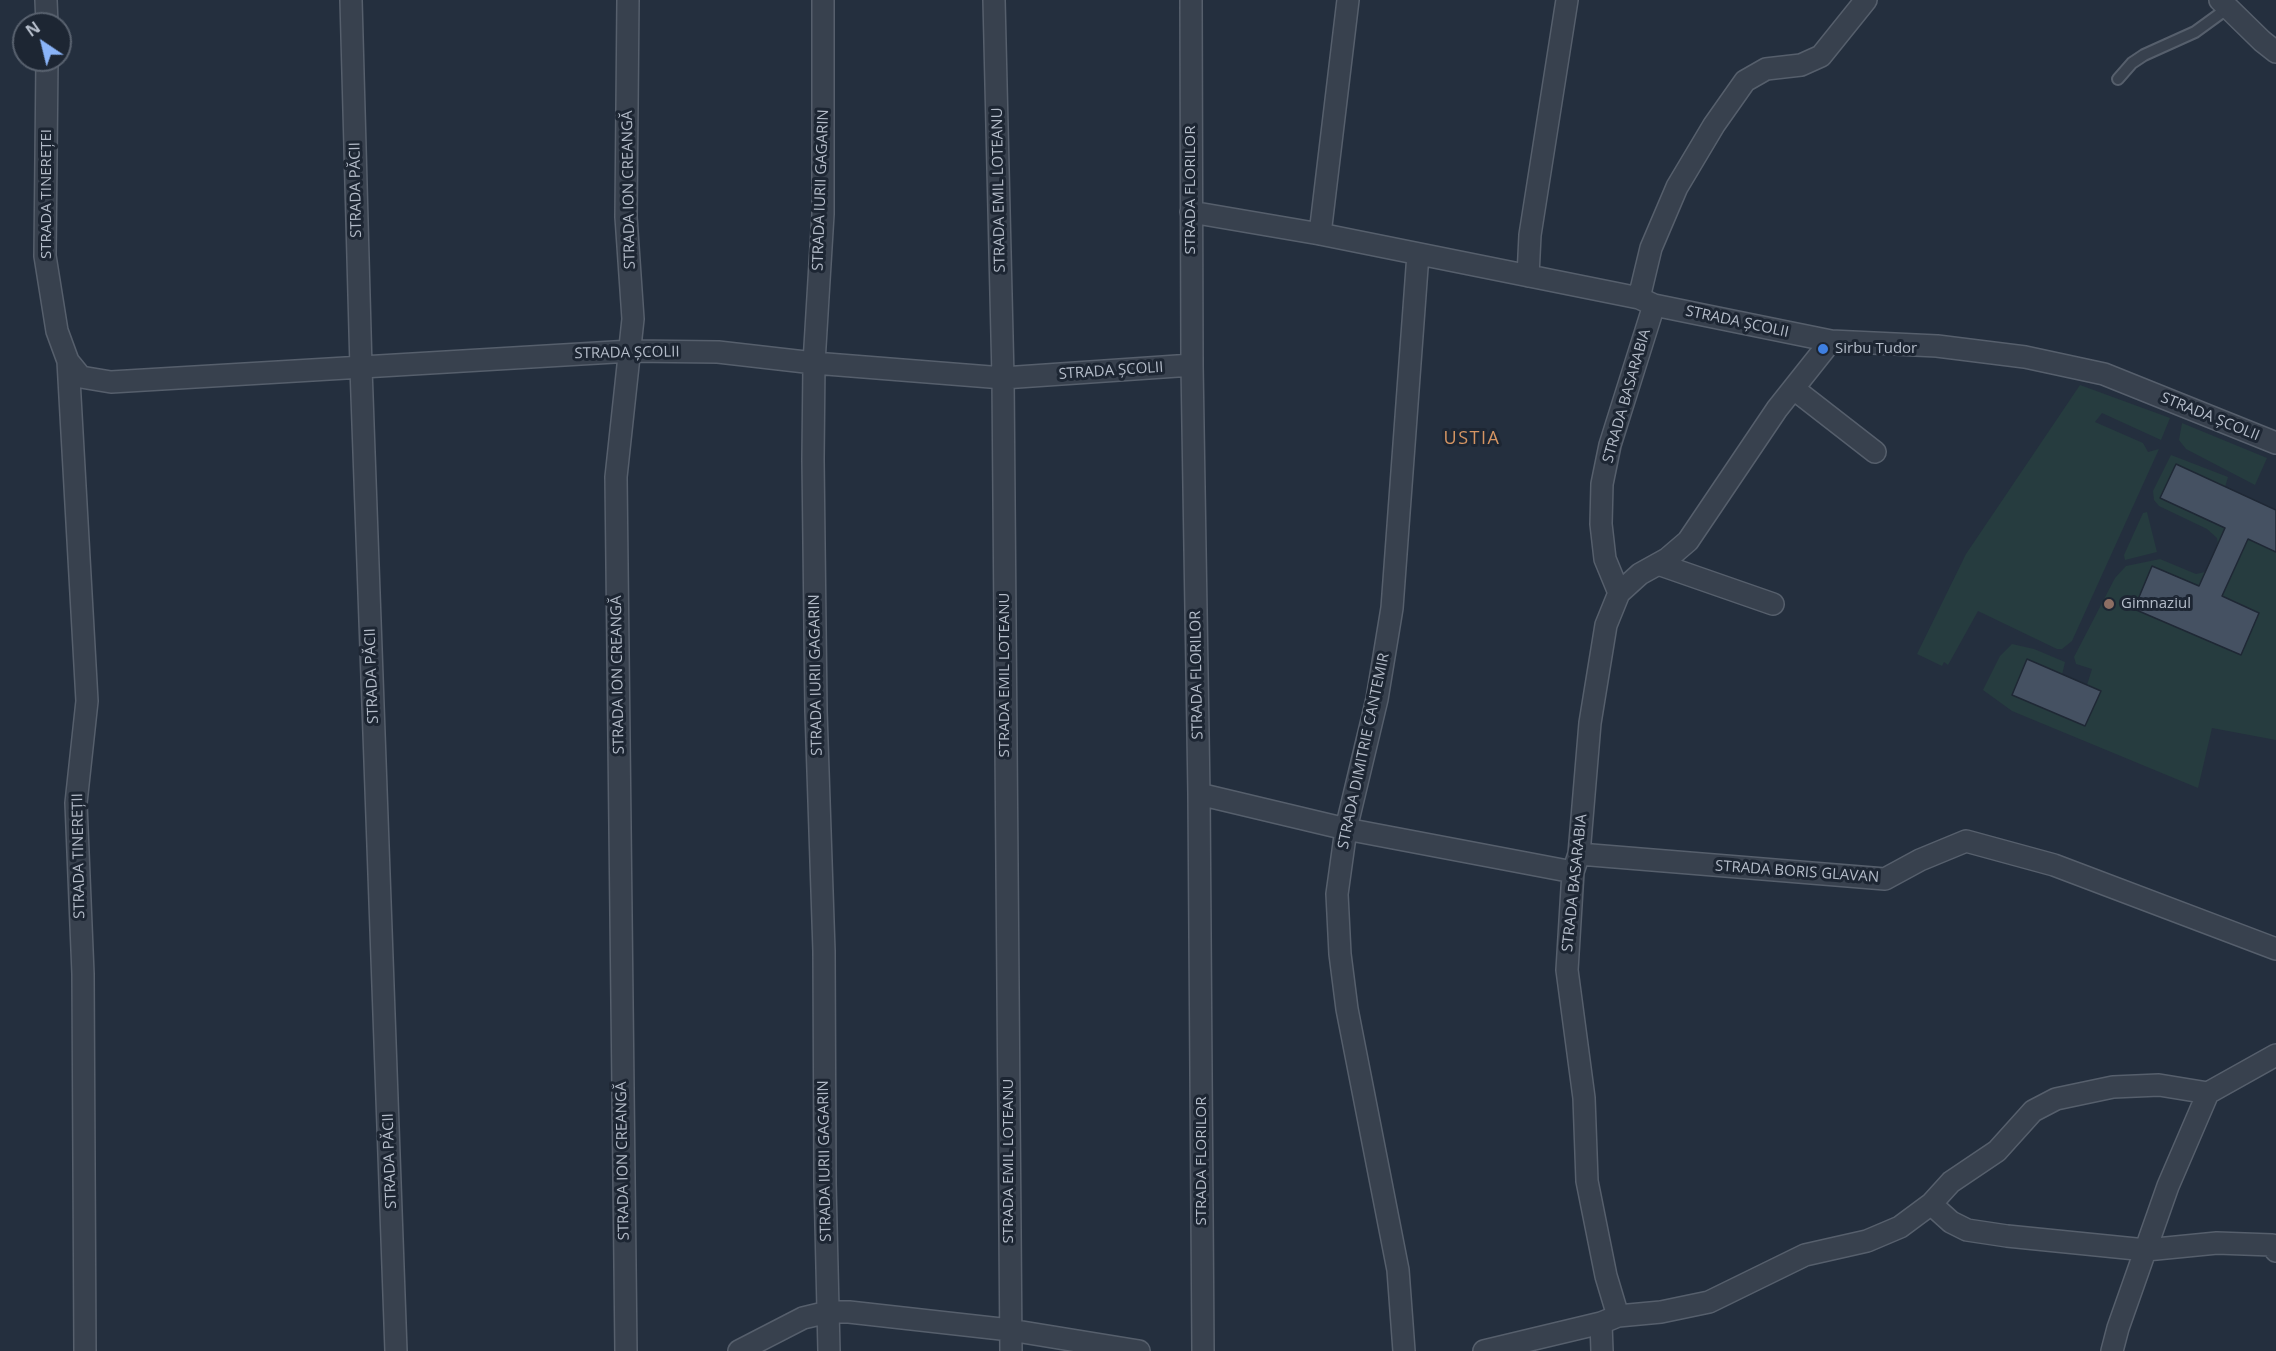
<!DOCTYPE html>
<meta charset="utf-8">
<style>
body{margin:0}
#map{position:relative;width:2276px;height:1351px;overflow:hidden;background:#242f3e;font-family:"Open Sans",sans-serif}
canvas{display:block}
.north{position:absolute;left:12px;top:12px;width:60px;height:60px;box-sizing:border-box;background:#1d2633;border:2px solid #59626f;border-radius:50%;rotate:325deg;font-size:16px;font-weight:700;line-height:24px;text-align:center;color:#b4bcc9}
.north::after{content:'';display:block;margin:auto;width:21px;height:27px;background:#8ab4f8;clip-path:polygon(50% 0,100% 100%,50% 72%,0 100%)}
</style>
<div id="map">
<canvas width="2276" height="1351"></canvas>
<div class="north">N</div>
</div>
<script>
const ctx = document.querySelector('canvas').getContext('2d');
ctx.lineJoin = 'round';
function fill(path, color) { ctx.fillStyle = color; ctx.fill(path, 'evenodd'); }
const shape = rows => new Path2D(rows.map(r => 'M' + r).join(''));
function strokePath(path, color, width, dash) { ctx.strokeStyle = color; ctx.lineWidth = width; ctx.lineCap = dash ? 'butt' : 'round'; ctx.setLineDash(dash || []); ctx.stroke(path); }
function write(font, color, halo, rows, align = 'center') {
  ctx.font = font + ' "Open Sans",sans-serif'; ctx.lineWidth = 6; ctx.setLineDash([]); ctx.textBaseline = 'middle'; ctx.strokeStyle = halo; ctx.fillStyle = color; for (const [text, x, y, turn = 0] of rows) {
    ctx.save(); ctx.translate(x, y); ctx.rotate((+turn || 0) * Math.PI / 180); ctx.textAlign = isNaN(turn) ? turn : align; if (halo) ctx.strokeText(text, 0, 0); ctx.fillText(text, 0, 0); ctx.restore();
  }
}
const green = shape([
 [2080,385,2170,418,2161,440,2102,413,2095,422,2143,443,2148,452,2159,449,2072,641,2062,649,2057,649,1978,611,1948,665,1944,662,1942,666,1917,654,1966,554],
 [2182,423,2267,458,2255,485,2186,449,2179,440],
 [2171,455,2228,477,2225,487,2176,464,2160,498,2232,532,2218,545,2217,538,2207,529,2159,506,2154,500,2153,491],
 [2147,512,2157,552,2125,560,2124,555,2143,513],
 [2244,537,2276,552,2276,740,2212,728,2198,788,2012,711,1983,690,2000,656,2012,644,2034,649,2065,662,2062,675,2087,685,2092,669,2076,664,2074,657,2115,578,2126,566,2160,559,2196,574,2205,572,2205,588,2152,566,2134,609,2241,655,2259,613,2216,594]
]);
const building = shape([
 [2176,464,2276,510,2276,552,2248,539,2222,596,2259,613,2241,655,2134,609,2152,566,2199,586,2225,528,2160,498,2176,464],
 [2027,659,2101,691,2085,726,2012,695,2027,659]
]);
const service = shape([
 [2118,79,2132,63,2144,55,2195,32,2228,8]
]);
const minor = shape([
 [46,0,47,24],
 [351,0,361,368,396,1351],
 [823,0,823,214,814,363,813,459,816,711,824,951,825,1183,829,1351],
 [994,0,1003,378,1011,1351],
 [1191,0,1192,365,1199,794,1203,1351],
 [2220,0,2262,41,2276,52],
 [47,60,45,256,57,331,68,361,87,701,76,803,83,974,85,1351],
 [1191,212,1320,234,1639,298,1654,305,1831,341,1937,346,2025,357,2104,374,2276,443],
 [1320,234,1348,0],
 [1528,276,1530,235,1567,0],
 [1639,298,1651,248,1677,187,1714,125,1745,81,1766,69,1801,65,1821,56,1866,0],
 [68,361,81,377,111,382,631,351,718,352,814,363,1003,378,1192,365],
 [1794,389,1875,452],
 [1658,564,1773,604],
 [1619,593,1605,559,1601,524,1602,484,1610,445,1654,305],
 [1199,794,1346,829,1573,872],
 [1579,854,1885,879,1920,860,1966,841,2054,865,2276,949],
 [1931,1204,1951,1222,1967,1230,2007,1236,2146,1250,2217,1243,2272,1245,2276,1251],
 [1618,1316,1606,1276,1587,1181,1584,1098,1567,970,1573,872,1579,854,1590,723,1606,625,1619,593,1640,574,1667,559,1688,541,1777,409,1831,341],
 [1601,1323,1602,1351],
 [626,1351,616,477,633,319,626,217,628,0],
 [739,1351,803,1318,828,1312,849,1312,1010,1330,1139,1351],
 [1404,1351,1398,1270,1347,1009,1340,954,1337,894,1346,829,1377,699,1392,608,1418,254],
 [1484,1351,1601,1323,1618,1316,1661,1312,1709,1302,1805,1255,1867,1241,1900,1227,1931,1204,1951,1182,1997,1151,2033,1111,2056,1099,2113,1087,2159,1085,2208,1093,2276,1055],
 [2112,1351,2118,1328,2168,1186,2208,1093]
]);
const markers = [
 [1823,349,6,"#3f7fe0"],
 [2109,604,6,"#8d6e63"]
];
const streetNames = [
 ["STRADA PĂCII",356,190,-91],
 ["STRADA ION CREANGĂ",629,190,-91],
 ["STRADA IURII GAGARIN",821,190,-88],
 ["STRADA EMIL LOTEANU",999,190,-91],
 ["STRADA FLORILOR",1191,190,-90],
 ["STRADA TINEREȚEI",47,194,-90],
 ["STRADA ȘCOLII",1737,322,12],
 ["STRADA ȘCOLII",627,353,-1],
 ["STRADA ȘCOLII",1111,371,-4],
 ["STRADA BASARABIA",1627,396,-74],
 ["STRADA ȘCOLII",2210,417,22],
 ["STRADA ION CREANGĂ",618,675,-91],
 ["STRADA IURII GAGARIN",816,675,-91],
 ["STRADA EMIL LOTEANU",1005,675,-90],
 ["STRADA FLORILOR",1197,675,-91],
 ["STRADA PĂCII",372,676,-92],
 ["STRADA DIMITRIE CANTEMIR",1364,751,-78],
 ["STRADA TINEREȚII",79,856,-91],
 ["STRADA BORIS GLAVAN",1797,872,4],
 ["STRADA BASARABIA",1575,883,-84],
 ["STRADA PĂCII",390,1161,-92],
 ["STRADA ION CREANGĂ",623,1161,-91],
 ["STRADA IURII GAGARIN",825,1161,-91],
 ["STRADA EMIL LOTEANU",1009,1161,-90],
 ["STRADA FLORILOR",1202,1161,-90]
];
const poiNames = [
 ["Sirbu Tudor",1835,349],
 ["Gimnaziul",2121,604]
];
const quarterNames = [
 ["USTIA",1472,439]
];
fill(green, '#263c3f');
fill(building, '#455162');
strokePath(building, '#1f2835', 1.5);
strokePath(service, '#565f6c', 14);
strokePath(minor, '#565f6c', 24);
strokePath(service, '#38414e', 10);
strokePath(minor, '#38414e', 21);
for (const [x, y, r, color] of markers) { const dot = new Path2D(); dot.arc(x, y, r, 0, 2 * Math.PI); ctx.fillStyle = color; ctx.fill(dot); strokePath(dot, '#1d2633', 2); }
write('15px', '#b4bcc9', '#1d2633', streetNames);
write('15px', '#b4bcc9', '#1d2633', poiNames, 'left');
ctx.letterSpacing = '1.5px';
write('18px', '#d59563', '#1d2633', quarterNames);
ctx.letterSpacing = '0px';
</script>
